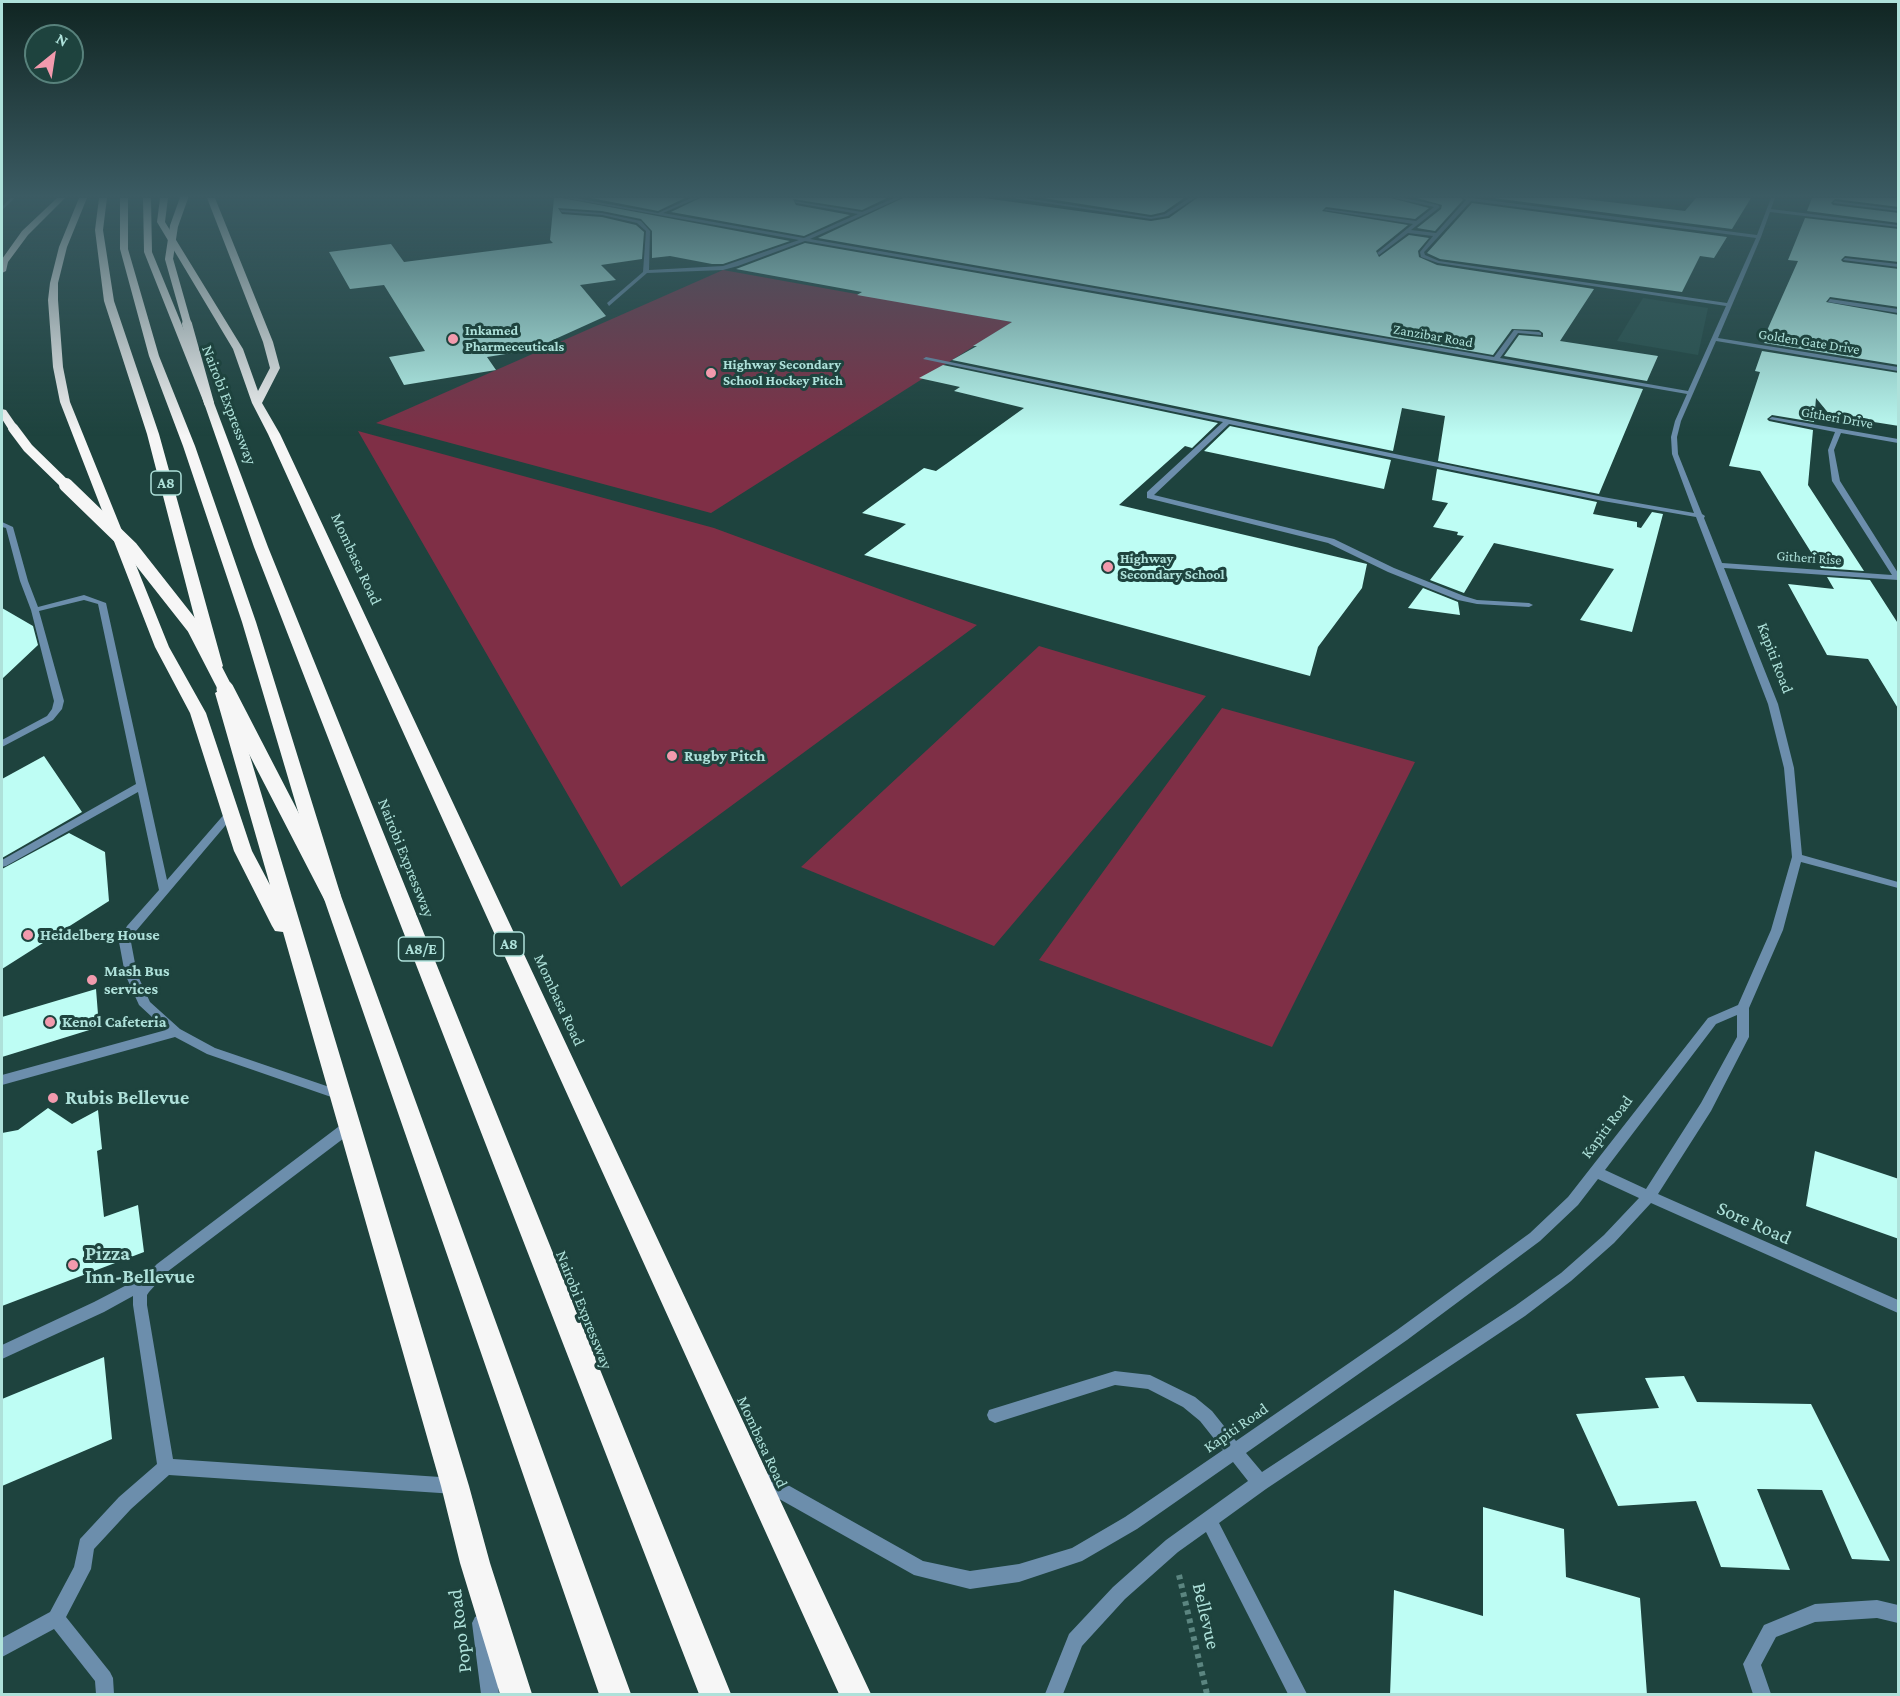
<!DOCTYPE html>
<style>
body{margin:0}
#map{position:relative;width:1900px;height:1696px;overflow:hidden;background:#1e433e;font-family:"Crimson Pro",serif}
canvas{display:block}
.frame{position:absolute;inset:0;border:3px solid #aee1da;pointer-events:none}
.north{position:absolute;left:24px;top:24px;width:60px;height:60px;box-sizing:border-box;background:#1e433e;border:2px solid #58827c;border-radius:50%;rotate:30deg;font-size:16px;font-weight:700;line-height:24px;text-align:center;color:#aee1da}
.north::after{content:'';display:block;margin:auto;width:21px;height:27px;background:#f29aad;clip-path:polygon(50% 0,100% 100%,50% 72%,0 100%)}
</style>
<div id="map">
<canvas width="1900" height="1696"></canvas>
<div class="frame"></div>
<div class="north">N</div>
</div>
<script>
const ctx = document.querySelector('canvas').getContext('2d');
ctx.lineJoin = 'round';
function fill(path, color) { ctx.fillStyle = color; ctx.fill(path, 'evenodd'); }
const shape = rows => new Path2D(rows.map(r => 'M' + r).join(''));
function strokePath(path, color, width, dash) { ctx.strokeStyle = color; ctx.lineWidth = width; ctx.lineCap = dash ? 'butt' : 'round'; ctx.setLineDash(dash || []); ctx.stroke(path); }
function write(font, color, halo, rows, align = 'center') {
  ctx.font = font + ' "Crimson Pro",serif'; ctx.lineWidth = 6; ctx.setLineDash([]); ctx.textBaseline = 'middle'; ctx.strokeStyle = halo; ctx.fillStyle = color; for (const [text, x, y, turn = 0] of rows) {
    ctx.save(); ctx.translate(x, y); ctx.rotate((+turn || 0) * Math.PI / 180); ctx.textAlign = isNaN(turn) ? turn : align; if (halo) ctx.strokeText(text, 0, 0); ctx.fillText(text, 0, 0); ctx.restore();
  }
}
const built = shape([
 [1643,298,1708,308,1698,355,1617,341]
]);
const green = shape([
 [723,270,1012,322,711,513,376,423],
 [358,431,714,528,977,625,621,887],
 [1039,646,1206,696,994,946,801,867],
 [1222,708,1415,762,1272,1047,1039,960]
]);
const building = shape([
 [554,198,562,198,790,241,723,264,712,264,670,256,652,258,652,231,641,219,602,211,558,208,562,214,602,217,636,225,644,232,642,259,601,265,616,280,580,285,606,316,531,350,487,357,496,370,404,385,389,357,425,351,384,285,350,289,329,252,391,244,404,262,553,243,550,240],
 [591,198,685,198,658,211],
 [700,198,887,198,862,210,793,199,796,205,850,215,804,236,671,212],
 [903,198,984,198,1151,221,1169,218,1197,198,1391,198,1429,208,1415,219,1326,207,1322,211,1408,225,1376,251,1379,257,1409,235,1429,238,1418,251,1419,257,1437,265,1594,289,1560,341,1658,356,1647,381,1504,356,1519,335,1543,337,1543,333,1539,330,1512,329,1493,355,818,238],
 [1043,198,1184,198,1164,212,1151,215],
 [1417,198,1461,198,1463,200,1435,231,1417,228,1441,209,1442,205],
 [1493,198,1576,198,1685,211,1696,198,1751,198,1732,229],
 [1812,198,1899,198,1899,207,1835,199,1831,203,1833,205,1899,213,1899,223,1807,211],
 [1472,203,1727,237,1714,258,1700,256,1682,292,1440,259,1427,253],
 [1805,218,1899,229,1899,262,1845,256,1841,260,1843,262,1899,269,1899,307,1830,297,1826,302,1899,315,1899,365,1764,343,1767,335,1765,335,1798,261,1788,260],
 [805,243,1643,389,1599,494,1438,461,1445,416,1402,408,1393,451,952,360,977,346,973,346,1012,322,857,295,862,292,736,269],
 [1762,351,1899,373,1899,426,1830,415,1816,398,1814,422,1772,415,1767,419,1769,421,1813,430,1808,485,1864,571,1821,568,1760,471,1729,466,1760,372,1755,371],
 [943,365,1218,423,1192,448,1185,446,1119,505,1367,564,1362,588,1318,647,1310,676,864,555,906,524,862,513,924,468,936,471,946,464,1024,408,954,391,960,387,919,378],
 [1230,426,1391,460,1384,489,1204,451],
 [1437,469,1597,502,1593,514,1637,522,1637,527,1641,528,1652,512,1663,514,1632,632,1580,620,1614,569,1494,543,1464,593,1430,580,1464,536,1457,535,1458,532,1433,527,1448,503,1432,500],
 [1827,577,1870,580,1899,625,1899,710,1868,659,1827,655,1788,584,1834,589],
 [1423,588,1458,602,1460,615,1408,608],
 [2,608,33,626,38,645,2,679],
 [44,756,82,812,2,858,2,779],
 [69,833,105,852,109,901,2,969,2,869],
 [96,989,99,1027,2,1057,2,1017],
 [48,1108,72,1124,98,1110,102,1149,97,1151,104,1217,138,1205,144,1252,2,1306,2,1133,18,1130],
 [1815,1151,1899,1179,1899,1239,1806,1206],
 [104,1357,112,1439,2,1486,2,1399],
 [1684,1376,1697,1402,1811,1404,1890,1561,1852,1559,1822,1490,1757,1489,1790,1570,1721,1567,1696,1501,1618,1506,1576,1414,1659,1408,1645,1378],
 [1483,1507,1564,1529,1566,1577,1640,1598,1647,1695,1390,1695,1394,1590,1483,1616]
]);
const path = shape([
 [1179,1575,1207,1694]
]);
const minor = shape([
 [10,198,15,198,2,210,2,207,10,198],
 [564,198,576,198,658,213,691,198,698,198,663,213,804,238,858,214,796,203,794,201,862,212,894,198,901,198,810,239,1494,357,1514,330,1539,332,1541,333,1541,335,1518,333,1500,358,1688,391,1726,306,1438,263,1421,257,1420,252,1433,236,1408,233,1379,255,1377,253,1413,224,1324,210,1326,209,1416,221,1434,207,1393,198,1404,198,1438,205,1440,207,1411,230,1436,233,1466,200,1463,198,1472,198,1757,235,1771,198,1775,198,1771,209,1898,225,1898,227,1770,212,1761,237,1718,338,1898,367,1898,371,1716,341,1681,421,1677,437,1678,454,1702,514,1705,516,1704,518,1722,563,1892,575,1832,481,1828,450,1835,432,1769,419,1772,417,1898,439,1898,443,1841,433,1834,450,1840,481,1898,573,1898,580,1724,568,1778,704,1794,768,1802,855,1898,882,1898,888,1801,862,1783,930,1749,1008,1749,1037,1711,1111,1658,1194,1898,1300,1898,1313,1651,1203,1614,1243,1571,1281,1525,1316,1266,1489,1219,1523,1307,1694,1288,1694,1206,1532,1178,1552,1125,1599,1082,1646,1063,1694,1045,1694,1069,1634,1113,1587,1166,1540,1248,1481,1233,1462,1137,1529,1082,1561,1019,1582,970,1589,914,1575,758,1487,756,1481,758,1475,764,1473,770,1475,923,1561,970,1571,1019,1564,1072,1548,1125,1517,1223,1450,1200,1421,1183,1407,1148,1389,1115,1385,995,1423,989,1420,987,1415,989,1410,1115,1371,1150,1375,1195,1397,1212,1411,1236,1441,1397,1330,1530,1233,1568,1197,1708,1018,1738,1005,1771,930,1792,857,1784,768,1768,704,1696,517,1603,501,1229,424,1154,495,1334,539,1394,568,1464,596,1477,600,1529,603,1533,605,1529,607,1477,604,1458,600,1388,572,1328,543,1147,498,1147,492,1223,422,923,359,926,357,1603,497,1694,513,1672,454,1671,437,1675,421,1687,394,805,241,738,266,723,270,647,273,609,306,607,303,643,272,646,231,637,223,602,215,562,212,560,210,602,213,641,221,650,231,649,270,723,266,799,240,564,198],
 [1471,201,1756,238,1727,303,1439,261,1425,255,1424,252,1427,249,1471,201],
 [1737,1015,1737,1037,1701,1103,1646,1189,1605,1170,1716,1024,1737,1015],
 [1598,1179,1639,1198,1604,1235,1561,1273,1515,1306,1262,1472,1246,1453,1407,1340,1540,1241,1578,1205,1598,1179],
 [1011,198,1025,198,1151,217,1165,214,1189,198,1195,198,1168,216,1151,219,1011,198],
 [1835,201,1898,209,1898,211,1833,203,1835,201],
 [1845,258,1898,264,1898,267,1843,260,1845,258],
 [1830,299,1898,309,1898,313,1828,302,1830,299],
 [2,522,13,527,28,581,38,607,84,595,106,603,167,880,227,811,231,810,236,813,136,931,131,942,137,974,150,1002,180,1029,215,1048,347,1093,348,1096,347,1099,342,1101,337,1099,207,1054,175,1037,2,1085,2,1075,166,1030,139,1005,125,974,119,942,127,926,159,890,138,792,6,866,2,867,2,860,136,784,98,604,84,600,39,611,64,701,62,709,53,720,2,747,2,740,47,716,52,709,54,701,31,610,20,581,6,528,2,527,2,522],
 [351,1120,356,1121,358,1125,356,1129,167,1272,149,1292,147,1295,147,1305,173,1459,455,1478,461,1480,463,1486,461,1492,455,1494,169,1475,131,1509,94,1549,91,1569,66,1617,110,1672,113,1678,114,1694,96,1694,95,1681,54,1629,2,1657,2,1638,50,1612,74,1567,80,1539,119,1497,157,1464,133,1305,133,1296,104,1312,2,1359,2,1345,94,1302,146,1275,157,1264,346,1121,351,1120],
 [1877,1600,1898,1605,1898,1623,1877,1618,1815,1622,1776,1637,1761,1665,1771,1694,1753,1694,1743,1664,1764,1625,1815,1604,1877,1600],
 [481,1614,487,1617,490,1623,499,1694,481,1694,472,1623,475,1617,481,1614]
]);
const highway = shape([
 [57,198,65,198,28,235,8,262,6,271,2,273,2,259,22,231,57,198],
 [79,198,87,198,67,247,58,283,58,300,63,367,70,402,169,647,206,713,252,851,270,885,215,693,223,688,231,693,469,1486,490,1563,532,1694,500,1694,460,1563,441,1486,283,932,275,931,272,926,234,851,190,713,155,647,60,402,53,367,48,300,50,283,59,247,79,198],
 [99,198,107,198,103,230,114,301,159,434,223,666,220,669,210,669,207,666,147,434,104,301,95,230,99,198],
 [120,198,128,198,128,249,159,356,195,446,256,622,341,896,631,1694,599,1694,323,896,242,622,183,446,149,356,120,249,120,198],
 [143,198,151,198,152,252,214,403,268,547,731,1694,699,1694,254,547,204,403,144,252,143,198],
 [160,198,168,198,165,222,243,349,258,391,270,368,263,342,207,198,215,198,273,342,280,368,262,403,280,434,871,1694,839,1694,268,434,252,403,233,349,157,222,160,198],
 [2,409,6,410,17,426,17,430,9,430,2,419,2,409]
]);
const highwayBridgeFar3 = shape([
 [184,198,174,226,169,259,188,326]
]);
const highwayBridgeFar2 = shape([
 [187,324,209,403],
 [13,428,28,448,67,486]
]);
const highwayBridgeFar1 = shape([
 [66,485,131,548,194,628,226,690]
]);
const highwayBridge = shape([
 [225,689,332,896]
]);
const markers = [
 [453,339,6,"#f29aad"],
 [711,373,6,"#f29aad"],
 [1108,567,6,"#f29aad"],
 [672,756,6,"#f29aad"],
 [28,935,6,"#f29aad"],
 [92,980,6,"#f29aad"],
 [50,1022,6,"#f29aad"],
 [53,1098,6,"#f29aad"],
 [73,1265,6,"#f29aad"]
];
const farPoinames = [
 ["Inkamed",465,331],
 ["Pharmeceuticals",465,347],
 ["Highway Secondary",723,365],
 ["School Hockey Pitch",723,381],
 ["Highway",1120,559],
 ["Secondary School",1120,575]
];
const farStreetnames = [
 ["Zanzibar Road",1433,336,10],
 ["Golden Gate Drive",1809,342,9],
 ["Githeri Drive",1837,418,10],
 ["Githeri Rise",1809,558,4]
];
const shields = [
 [166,483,30],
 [509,944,30],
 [421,949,45]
];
const shieldNames = [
 ["A8",166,483],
 ["A8",509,944],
 ["A8/E",421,949]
];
const streetNames = [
 ["Nairobi Expressway",229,405,69],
 ["Mombasa Road",356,559,65],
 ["Kapiti Road",1775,658,69],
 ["Nairobi Expressway",406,858,68],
 ["Mombasa Road",559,1000,65],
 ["Kapiti Road",1607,1127,-53],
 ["Nairobi Expressway",584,1310,68],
 ["Kapiti Road",1236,1428,-35],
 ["Mombasa Road",762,1442,65]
];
const poiNames = [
 ["Rugby Pitch",684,756],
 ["Heidelberg House",40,935],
 ["Mash Bus",104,971],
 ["services",104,989],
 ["Kenol Cafeteria",62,1022]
];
const nearPoinames = [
 ["Rubis Bellevue",65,1098],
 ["Pizza",85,1254],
 ["Inn-Bellevue",85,1277]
];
const nearStreetnames = [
 ["Sore Road",1754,1223,24],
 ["Bellevue",1206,1616,77],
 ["Popo Road",460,1631,-97]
];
fill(built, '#26504b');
fill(green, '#7f2f46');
fill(building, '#befdf4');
strokePath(path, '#5b8580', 6, [4.5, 4.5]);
fill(minor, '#6c8eac');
fill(highway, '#f6f6f6');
strokePath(highwayBridgeFar3, '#f6f6f6', 8);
strokePath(highwayBridgeFar2, '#f6f6f6', 10);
strokePath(highwayBridgeFar1, '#f6f6f6', 14);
strokePath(highwayBridge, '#f6f6f6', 17);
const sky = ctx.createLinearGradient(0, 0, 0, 436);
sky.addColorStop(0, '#102522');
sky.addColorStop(0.45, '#3b5b63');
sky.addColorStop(1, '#3b5b6300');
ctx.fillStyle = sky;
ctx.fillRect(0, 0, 1900, 436);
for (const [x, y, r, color] of markers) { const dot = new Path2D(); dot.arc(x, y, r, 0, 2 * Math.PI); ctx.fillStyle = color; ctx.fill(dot); strokePath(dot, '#1e433e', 2); }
write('bold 14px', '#aee1da', '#1e433e', farPoinames, 'left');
write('14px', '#aee1da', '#1e433e', farStreetnames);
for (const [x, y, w] of shields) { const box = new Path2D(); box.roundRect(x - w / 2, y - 12, w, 24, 4.5); ctx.fillStyle = '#1e433e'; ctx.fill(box); strokePath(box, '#aee1da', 1.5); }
write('bold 15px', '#aee1da', null, shieldNames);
write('16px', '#aee1da', '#1e433e', streetNames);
write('bold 16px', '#aee1da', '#1e433e', poiNames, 'left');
write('bold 20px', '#aee1da', '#1e433e', nearPoinames, 'left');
write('20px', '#aee1da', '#1e433e', nearStreetnames);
</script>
